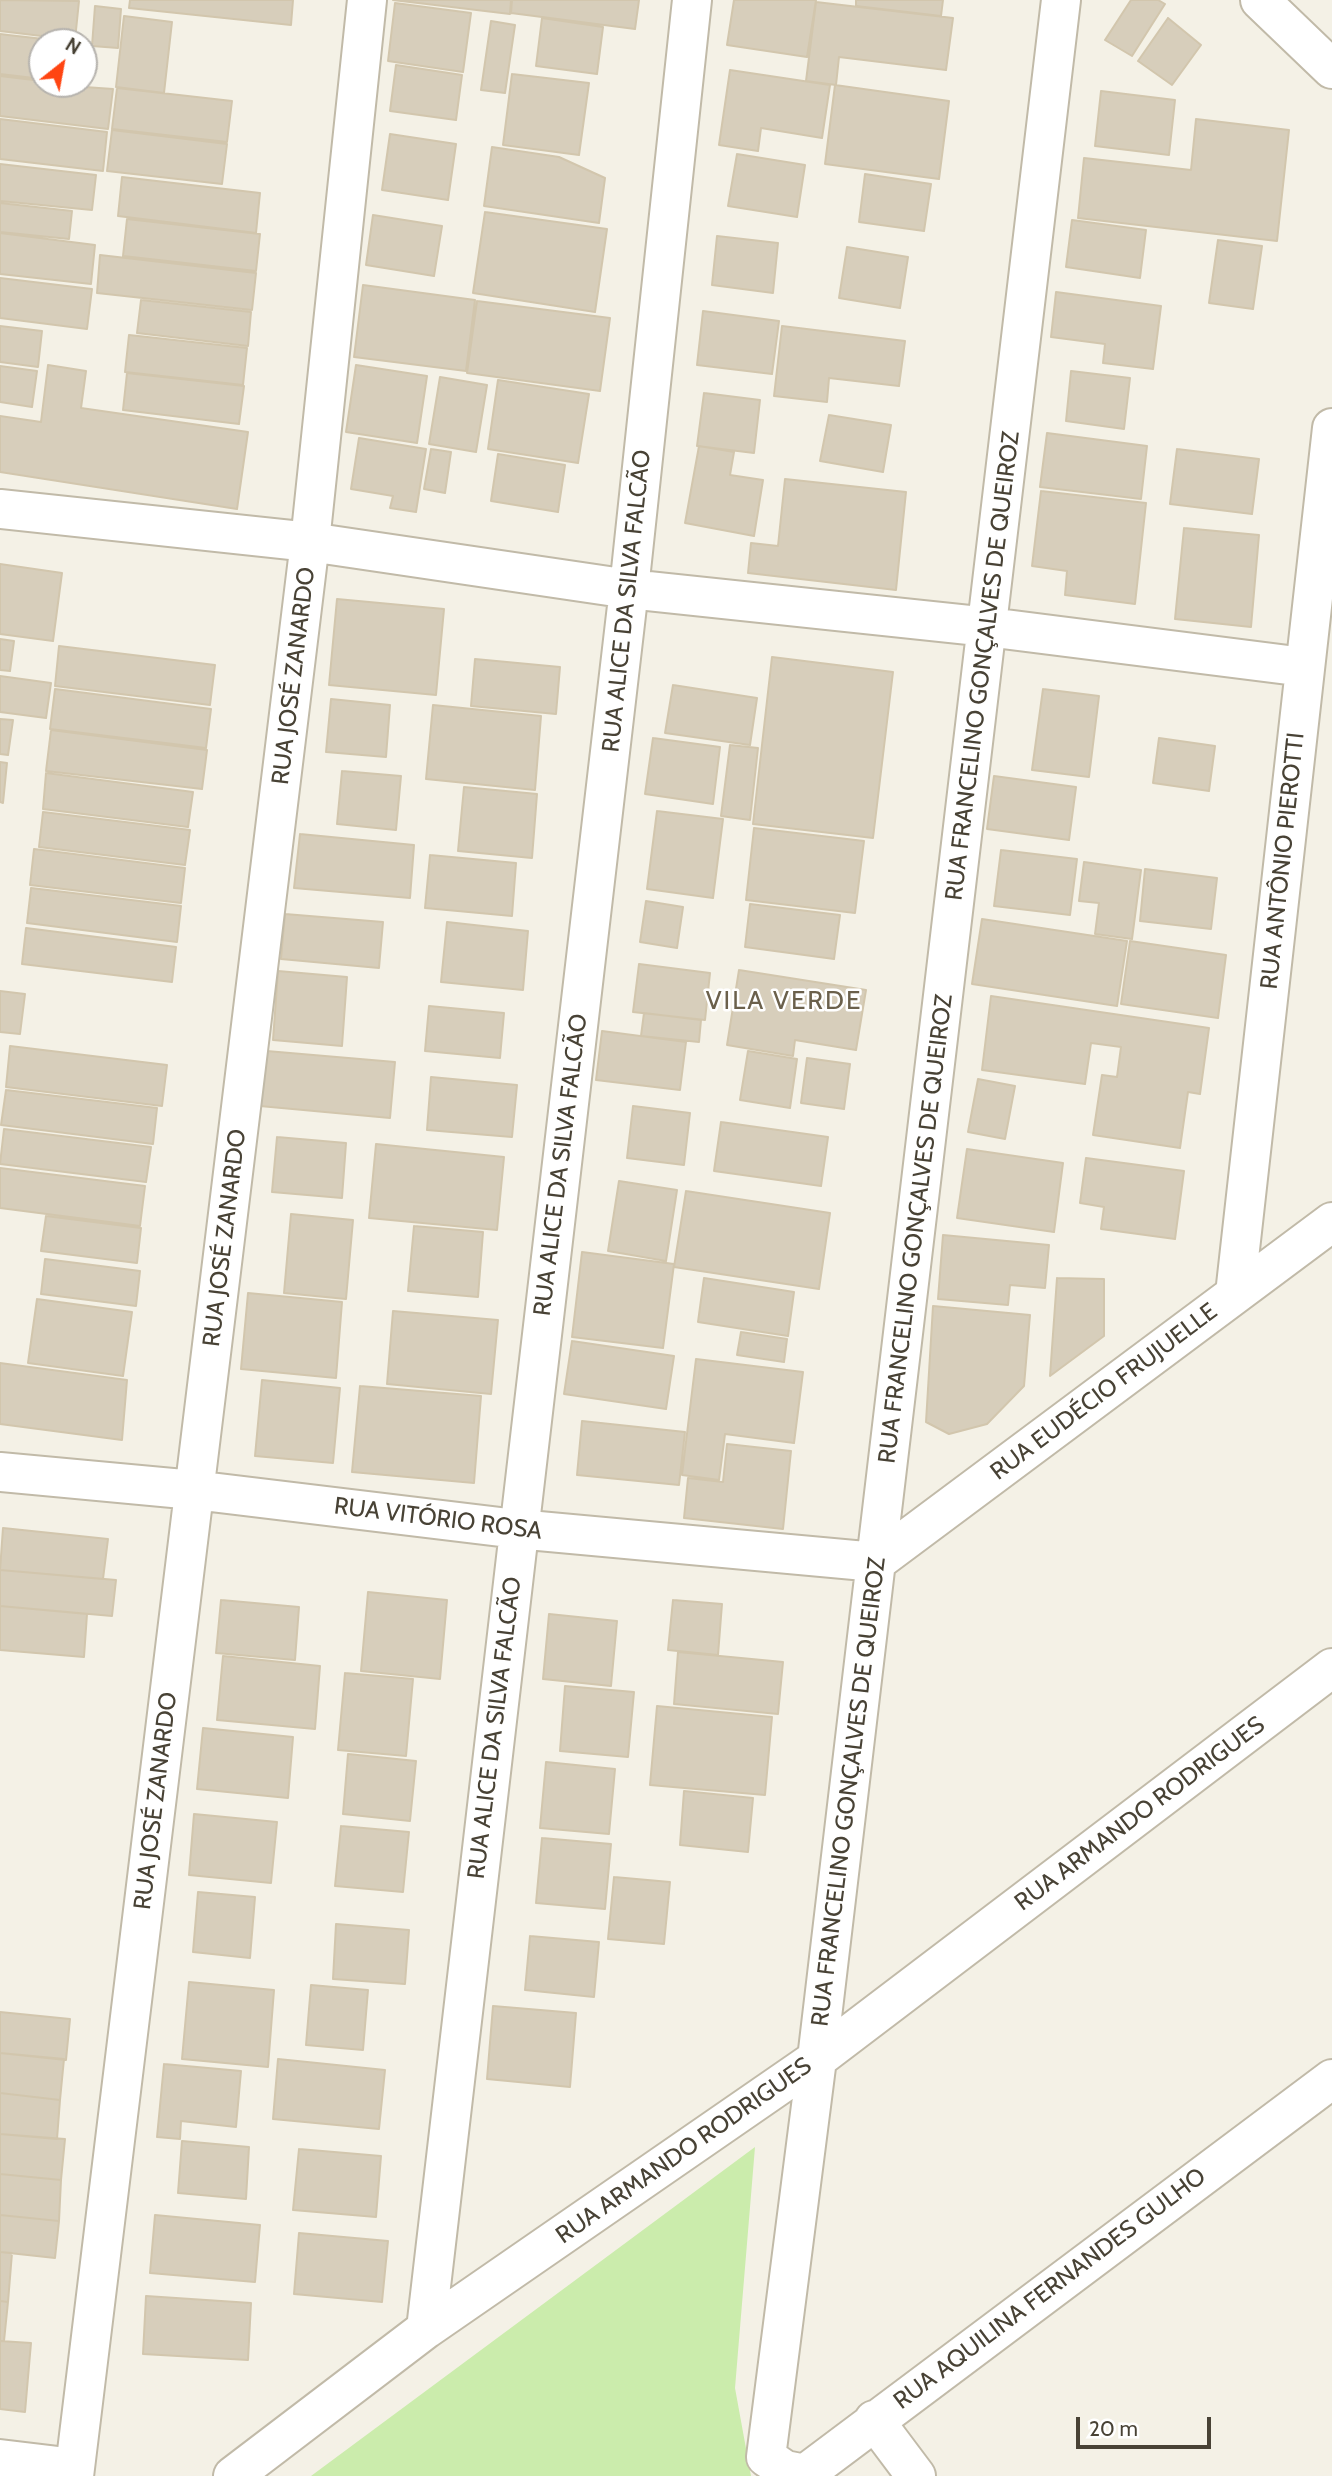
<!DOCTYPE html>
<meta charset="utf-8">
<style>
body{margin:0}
#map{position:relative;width:1332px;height:2476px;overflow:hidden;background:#f4f1e6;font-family:Cabin,sans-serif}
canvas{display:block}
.north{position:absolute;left:28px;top:28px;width:70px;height:70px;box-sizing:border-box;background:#fff;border:2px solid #b6b3ae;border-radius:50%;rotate:31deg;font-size:19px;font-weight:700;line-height:28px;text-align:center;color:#484235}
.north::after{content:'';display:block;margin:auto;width:24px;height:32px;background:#ff4512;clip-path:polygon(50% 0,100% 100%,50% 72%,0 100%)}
.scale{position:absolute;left:1076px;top:2417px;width:135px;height:32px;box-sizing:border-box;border:4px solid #484235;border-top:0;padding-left:9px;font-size:21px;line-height:24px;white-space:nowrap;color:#484235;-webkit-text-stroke:5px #fff;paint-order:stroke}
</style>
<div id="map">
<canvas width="1332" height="2476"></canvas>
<div class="north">N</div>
<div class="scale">20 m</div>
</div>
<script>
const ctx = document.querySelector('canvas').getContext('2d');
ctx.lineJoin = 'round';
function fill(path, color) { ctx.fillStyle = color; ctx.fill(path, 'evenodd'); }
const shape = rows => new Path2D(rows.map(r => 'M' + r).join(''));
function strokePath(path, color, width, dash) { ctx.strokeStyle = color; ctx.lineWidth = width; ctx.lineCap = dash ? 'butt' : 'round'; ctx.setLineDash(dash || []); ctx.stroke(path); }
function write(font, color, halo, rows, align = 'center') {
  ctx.font = font + ' Cabin,sans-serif'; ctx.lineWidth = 5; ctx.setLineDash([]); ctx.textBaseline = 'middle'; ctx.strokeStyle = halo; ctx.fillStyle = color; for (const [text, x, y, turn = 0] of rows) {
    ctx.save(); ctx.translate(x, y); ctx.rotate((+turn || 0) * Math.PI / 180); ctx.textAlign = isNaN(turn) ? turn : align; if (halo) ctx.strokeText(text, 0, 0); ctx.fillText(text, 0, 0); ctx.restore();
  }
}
const green = shape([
 [755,2147,735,2388,751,2476,311,2476]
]);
const building = shape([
 [0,0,79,1,75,40,0,31,0,0],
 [130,0,293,0,291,25,129,8,130,0],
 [393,0,511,0,510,14,393,0],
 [512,0,639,0,635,29,511,13,512,0],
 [734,0,816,0,807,57,727,45,734,0],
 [856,0,943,0,941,16,856,6,856,0],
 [1131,0,1158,0,1165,4,1132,56,1105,40,1131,0],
 [816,2,953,18,946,70,839,57,836,85,806,81,816,2],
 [395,3,471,13,463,72,388,61,395,3],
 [95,6,121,9,118,48,92,46,95,6],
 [124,16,172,22,164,93,116,87,124,16],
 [542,18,603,27,597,74,536,66,542,18],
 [1168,18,1201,45,1172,85,1138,61,1168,18],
 [491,21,515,25,505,93,481,90,491,21],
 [0,34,8,35,70,42,42,42,42,79,0,74,0,34],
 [396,65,462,75,456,120,390,111,396,65],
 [730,70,830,85,822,138,761,128,758,151,719,145,730,70],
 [512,74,589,83,579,155,503,145,512,74],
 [0,76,42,81,42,84,113,89,108,129,0,116,0,76],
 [835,85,949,101,939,179,825,164,835,85],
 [117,88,232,101,227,142,112,129,117,88],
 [1101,91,1175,100,1169,155,1095,146,1101,91],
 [0,119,107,132,103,171,0,159,0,119],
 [1196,119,1289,130,1277,241,1078,218,1084,158,1191,170,1196,119],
 [112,130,227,144,222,184,107,171,112,130],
 [390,134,456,144,448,200,382,190,390,134],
 [492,147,559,157,605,178,599,223,484,206,492,147],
 [737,154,805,165,797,217,728,206,737,154],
 [0,164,96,175,92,210,0,201,0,164],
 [865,174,931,184,924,231,859,222,865,174],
 [122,177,260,193,256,233,118,216,122,177],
 [0,203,72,211,69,239,0,232,0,203],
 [485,212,607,229,595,312,473,293,485,212],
 [373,215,442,226,434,276,366,265,373,215],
 [127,219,260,234,256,271,123,256,127,219],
 [1072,220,1146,230,1140,278,1066,267,1072,220],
 [0,233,95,245,91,284,0,274,0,233],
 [717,236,778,243,773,293,712,285,717,236],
 [1218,240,1262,246,1253,309,1209,303,1218,240],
 [847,247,908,257,900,308,839,298,847,247],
 [100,255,256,273,252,310,97,293,100,255],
 [0,278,92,289,87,329,0,318,0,278],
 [363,285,475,300,466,371,354,357,363,285],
 [1056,292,1161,306,1153,369,1103,363,1105,344,1051,337,1056,292],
 [141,300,251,312,248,346,137,333,141,300],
 [477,301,610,318,600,391,467,373,477,301],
 [703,311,779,321,772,374,697,365,703,311],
 [0,326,42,331,38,367,0,362,0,326],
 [782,326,905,341,899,386,829,378,827,402,774,396,782,326],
 [129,335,247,348,243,385,125,372,129,335],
 [48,365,86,371,81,408,248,432,237,509,0,472,0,416,41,422,48,365],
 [356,365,427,376,417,443,346,432,356,365],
 [0,366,37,371,32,407,0,402,0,366],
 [1071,371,1130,378,1124,429,1066,421,1071,371],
 [127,373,244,386,239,424,123,410,127,373],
 [440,377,487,385,476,452,429,444,440,377],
 [498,380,589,394,578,463,488,449,498,380],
 [704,393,760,400,754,453,697,446,704,393],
 [829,415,891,425,883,472,820,461,829,415],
 [1047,433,1147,446,1141,499,1040,487,1047,433],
 [359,438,426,449,416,512,390,508,393,496,351,489,359,438],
 [699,446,734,452,730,475,763,480,754,536,685,523,699,446],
 [431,449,451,452,445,493,424,489,431,449],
 [1177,449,1259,459,1252,514,1170,504,1177,449],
 [498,454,565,465,558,512,491,501,498,454],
 [785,479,906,492,896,590,748,573,751,543,778,546,785,479],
 [1041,491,1146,503,1135,604,1065,595,1067,571,1032,566,1041,491],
 [1184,528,1259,535,1251,627,1175,619,1184,528],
 [0,564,62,573,53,641,0,634,0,564],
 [337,599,444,609,436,695,329,685,337,599],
 [0,639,14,641,10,671,0,670,0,639],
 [59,646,215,665,210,705,55,686,59,646],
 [772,657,893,672,873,838,753,824,772,657],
 [475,659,560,667,556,714,471,706,475,659],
 [0,676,51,683,46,718,0,712,0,676],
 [673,685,757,698,750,745,665,733,673,685],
 [55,689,211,709,206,748,50,729,55,689],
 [1043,689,1099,696,1089,777,1032,770,1043,689],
 [331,699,390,705,386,757,326,752,331,699],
 [433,705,541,716,535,790,426,779,433,705],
 [0,719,13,720,8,755,0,754,0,719],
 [51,730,207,750,202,789,46,771,51,730],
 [653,738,720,747,713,804,645,794,653,738],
 [1159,738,1215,746,1209,791,1153,783,1159,738],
 [730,745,758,748,750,820,721,816,730,745],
 [0,762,7,763,3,803,0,802,0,762],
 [342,771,401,776,396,830,337,824,342,771],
 [46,773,193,792,188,827,43,809,46,773],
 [994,776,1076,787,1069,840,987,829,994,776],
 [464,787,537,794,532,858,458,851,464,787],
 [657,811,723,819,713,898,647,889,657,811],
 [43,812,190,830,185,865,39,847,43,812],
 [754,828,864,841,855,913,746,900,754,828],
 [300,834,414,845,410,898,294,888,300,834],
 [34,849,185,868,181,903,30,885,34,849],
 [1001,850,1077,859,1070,915,994,906,1001,850],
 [430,855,516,863,512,916,425,908,430,855],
 [1084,862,1141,870,1132,939,1095,934,1099,903,1079,901,1084,862],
 [1145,869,1217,878,1211,929,1140,921,1145,869],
 [31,888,181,906,177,942,27,923,31,888],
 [646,901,683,907,677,948,640,942,646,901],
 [750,904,840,915,834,959,745,947,750,904],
 [285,914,383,922,379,968,281,959,285,914],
 [982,919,1127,941,1117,1006,972,984,982,919],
 [447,922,528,931,523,990,441,982,447,922],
 [26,928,176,947,172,982,22,964,26,928],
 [1130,941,1226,955,1218,1018,1121,1004,1130,941],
 [639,964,710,973,705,1020,633,1012,639,964],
 [739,970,866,990,856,1050,795,1040,793,1056,727,1045,739,970],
 [278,971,347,977,342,1046,273,1040,278,971],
 [0,991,25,994,20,1034,0,1032,0,991],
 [991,996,1209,1028,1200,1094,1188,1092,1180,1148,1093,1135,1102,1075,1117,1077,1121,1047,1091,1043,1085,1084,982,1070,991,996],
 [429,1006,504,1013,500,1058,425,1051,429,1006],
 [644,1013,701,1020,699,1042,641,1036,644,1013],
 [602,1031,686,1042,680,1090,596,1080,602,1031],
 [10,1046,167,1065,162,1106,6,1087,10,1046],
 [255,1050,395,1062,390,1118,249,1105,255,1050],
 [748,1051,797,1059,790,1108,740,1100,748,1051],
 [807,1058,850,1064,844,1109,801,1103,807,1058],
 [431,1077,517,1085,512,1137,427,1130,431,1077],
 [978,1079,1015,1086,1005,1139,968,1132,978,1079],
 [6,1090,157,1108,153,1144,1,1125,6,1090],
 [633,1106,690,1113,684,1165,627,1158,633,1106],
 [721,1122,828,1137,821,1186,714,1171,721,1122],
 [4,1129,151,1147,146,1182,0,1164,4,1129],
 [277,1137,346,1143,342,1198,272,1192,277,1137],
 [376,1144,504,1157,497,1230,369,1218,376,1144],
 [967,1149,1063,1163,1054,1232,957,1218,967,1149],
 [1086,1158,1184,1171,1175,1239,1101,1229,1104,1207,1080,1203,1086,1158],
 [0,1168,145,1186,140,1226,0,1208,0,1168],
 [619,1181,677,1190,666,1261,608,1251,619,1181],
 [686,1191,830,1213,819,1289,674,1267,686,1191],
 [291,1214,353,1220,346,1299,284,1293,291,1214],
 [46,1216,141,1228,137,1263,41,1251,46,1216],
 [414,1226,483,1232,478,1297,408,1291,414,1226],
 [943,1235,1049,1245,1045,1288,1010,1285,1008,1305,938,1299,943,1235],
 [582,1252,674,1264,663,1348,572,1337,582,1252],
 [45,1259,140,1271,136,1306,41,1294,45,1259],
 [704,1278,794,1292,788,1336,698,1322,704,1278],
 [1057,1278,1104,1279,1104,1336,1050,1376,1057,1278],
 [248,1293,342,1302,336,1378,241,1369,248,1293],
 [37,1299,132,1312,123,1376,28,1363,37,1299],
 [933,1306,1030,1315,1024,1386,987,1424,949,1434,926,1422,933,1306],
 [393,1311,498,1320,491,1394,387,1384,393,1311],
 [741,1332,787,1339,784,1362,737,1355,741,1332],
 [572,1341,674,1356,666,1409,564,1394,572,1341],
 [696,1359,803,1372,794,1443,725,1434,719,1480,682,1475,696,1359],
 [0,1363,127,1380,122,1440,0,1424,0,1363],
 [262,1380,340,1388,333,1463,255,1456,262,1380],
 [360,1386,481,1396,474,1483,352,1472,360,1386],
 [582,1421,685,1432,679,1485,577,1475,582,1421],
 [727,1444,791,1451,783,1529,684,1518,688,1478,723,1482,727,1444],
 [3,1528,108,1539,103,1579,0,1570,3,1528],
 [0,1570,116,1580,112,1616,0,1606,0,1570],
 [368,1592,447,1600,440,1679,361,1671,368,1592],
 [221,1600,299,1607,295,1660,216,1653,221,1600],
 [673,1600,722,1604,718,1655,668,1650,673,1600],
 [0,1606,87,1614,84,1657,0,1650,0,1606],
 [549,1614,617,1621,611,1686,543,1679,549,1614],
 [678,1652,783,1662,778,1714,674,1704,678,1652],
 [223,1656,320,1666,315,1729,217,1720,223,1656],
 [345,1673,413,1679,406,1756,338,1750,345,1673],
 [565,1686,634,1692,628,1757,560,1751,565,1686],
 [657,1706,772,1717,765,1795,650,1785,657,1706],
 [203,1728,293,1737,288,1798,197,1789,203,1728],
 [348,1754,416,1761,410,1821,343,1814,348,1754],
 [546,1762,615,1769,609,1834,540,1828,546,1762],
 [684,1791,753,1798,748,1852,680,1845,684,1791],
 [194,1814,277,1822,271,1883,189,1875,194,1814],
 [341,1826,409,1832,403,1892,335,1886,341,1826],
 [542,1838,611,1844,605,1909,536,1903,542,1838],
 [614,1877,670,1882,664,1944,608,1939,614,1877],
 [198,1892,255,1897,250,1958,193,1952,198,1892],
 [336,1924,409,1930,405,1984,333,1979,336,1924],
 [530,1936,599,1942,594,1997,525,1990,530,1936],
 [189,1982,274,1990,268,2067,182,2059,189,1982],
 [311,1985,368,1990,363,2050,306,2045,311,1985],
 [493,2006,576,2013,570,2087,487,2079,493,2006],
 [0,2012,70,2019,66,2060,0,2053,0,2012],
 [0,2053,64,2059,60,2100,0,2093,0,2053],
 [278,2059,385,2070,379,2129,273,2119,278,2059],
 [164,2064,241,2071,236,2127,181,2121,180,2139,157,2137,164,2064],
 [0,2093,60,2100,57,2139,0,2134,0,2093],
 [0,2134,65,2139,61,2180,0,2174,0,2134],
 [182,2141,249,2147,246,2199,178,2193,182,2141],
 [299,2149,381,2156,376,2217,293,2210,299,2149],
 [0,2174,61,2180,59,2221,0,2215,0,2174],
 [0,2215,59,2221,55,2258,0,2252,0,2215],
 [155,2215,260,2225,255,2282,150,2273,155,2215],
 [299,2233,388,2241,382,2302,294,2294,299,2233],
 [0,2252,12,2253,8,2302,0,2301,0,2252],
 [146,2296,251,2303,248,2360,143,2354,146,2296],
 [0,2301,8,2302,4,2341,0,2341,0,2301],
 [0,2341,31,2343,25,2412,0,2409,0,2341]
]);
const street = shape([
 [1061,0,817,2059,766,2457,785,2470,805,2474,1332,2079],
 [1260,0,1332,69],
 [0,509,310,542,629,589,988,627,1304,667],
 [1235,1294,1332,428],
 [0,1472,194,1490,517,1529,876,1562,1332,1222],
 [426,2329,629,589,692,0],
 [874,2420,916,2476],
 [0,2459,75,2468],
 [74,2476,310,542,367,0],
 [233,2476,426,2329,817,2059,1332,1668]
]);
const streetNames = [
 ["RUA ALICE DA SILVA FALCÃO",627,601,-84],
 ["RUA FRANCELINO GONÇALVES DE QUEIROZ",983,666,-83],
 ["RUA JOSÉ ZANARDO",294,676,-83],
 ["RUA ANTÔNIO PIEROTTI",1283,861,-84],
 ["RUA ALICE DA SILVA FALCÃO",561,1165,-83],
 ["RUA FRANCELINO GONÇALVES DE QUEIROZ",916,1229,-83],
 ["RUA JOSÉ ZANARDO",225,1238,-83],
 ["RUA EUDÉCIO FRUJUELLE",1104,1392,-37],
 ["RUA VITÓRIO ROSA",438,1519,7],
 ["RUA ALICE DA SILVA FALCÃO",495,1728,-83],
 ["RUA FRANCELINO GONÇALVES DE QUEIROZ",849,1792,-83],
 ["RUA JOSÉ ZANARDO",156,1801,-83],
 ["RUA ARMANDO RODRIGUES",1140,1814,-37],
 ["RUA ARMANDO RODRIGUES",684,2151,-35],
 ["RUA AQUILINA FERNANDES GULHO",1050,2289,-37]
];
const neighbourhoodNames = [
 ["VILA VERDE",784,1001]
];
fill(green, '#cbecac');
fill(building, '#d7cebb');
strokePath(building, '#d2c6ad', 2);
strokePath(street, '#c1baa8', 42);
strokePath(street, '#fff', 38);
write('24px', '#484235', '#fff', streetNames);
ctx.letterSpacing = '2px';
write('26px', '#6b604b', '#fff', neighbourhoodNames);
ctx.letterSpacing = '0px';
</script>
